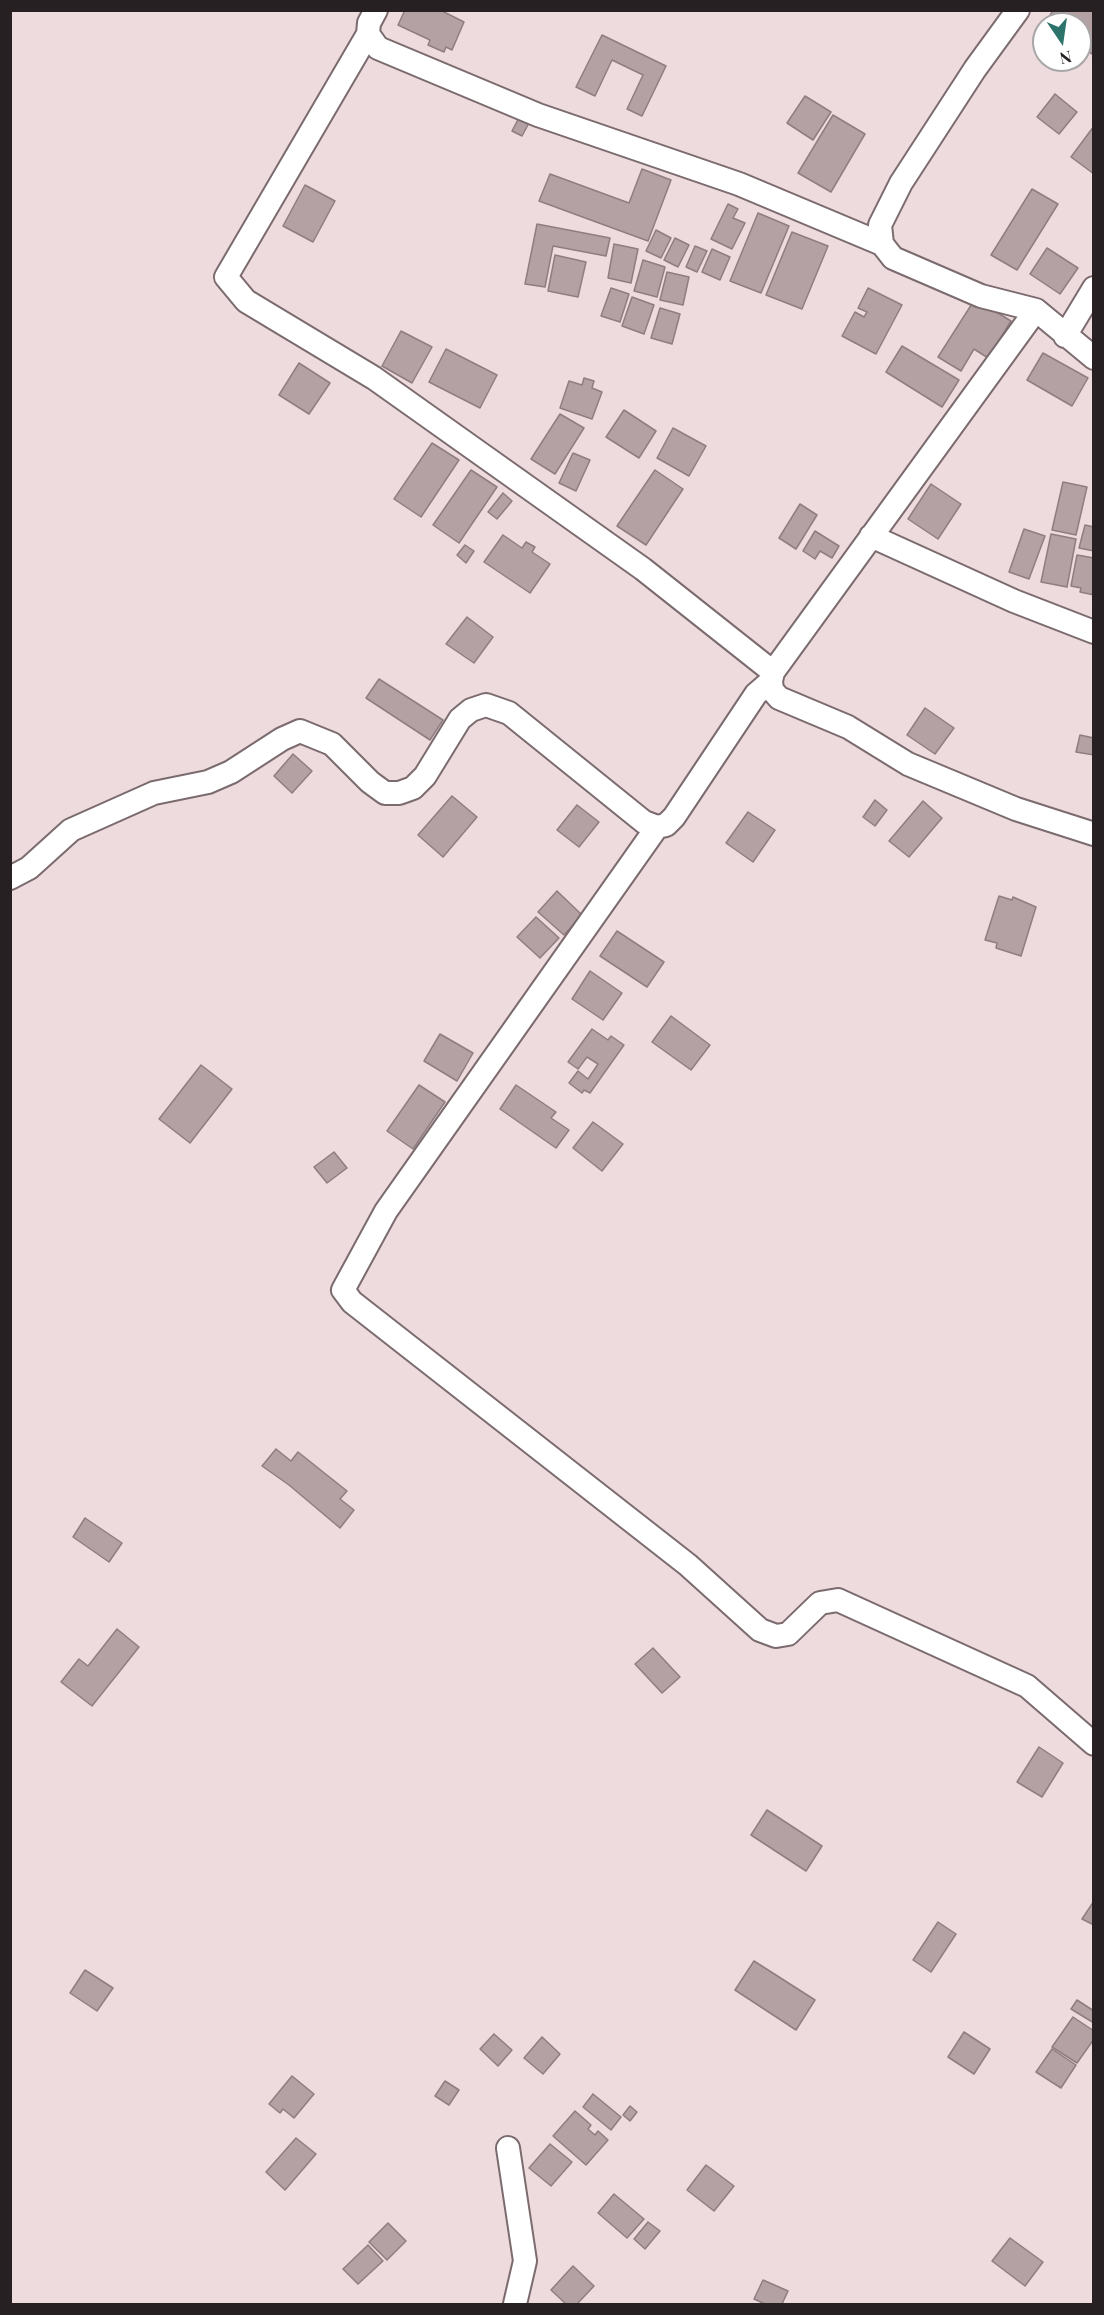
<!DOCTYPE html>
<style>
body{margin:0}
#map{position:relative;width:1104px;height:2315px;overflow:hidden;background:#eddbde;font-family:"Playfair Display",serif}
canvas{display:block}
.frame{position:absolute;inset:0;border:12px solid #272022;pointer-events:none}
.north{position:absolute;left:1032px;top:12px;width:60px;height:60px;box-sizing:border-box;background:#fff;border:2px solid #a9a6a7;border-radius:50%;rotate:167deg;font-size:16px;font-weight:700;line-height:24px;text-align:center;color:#272022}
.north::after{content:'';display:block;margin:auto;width:21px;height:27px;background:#2b736b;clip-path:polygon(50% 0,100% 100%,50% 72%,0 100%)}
</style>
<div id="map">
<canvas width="1104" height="2315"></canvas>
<div class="frame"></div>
<div class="north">N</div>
</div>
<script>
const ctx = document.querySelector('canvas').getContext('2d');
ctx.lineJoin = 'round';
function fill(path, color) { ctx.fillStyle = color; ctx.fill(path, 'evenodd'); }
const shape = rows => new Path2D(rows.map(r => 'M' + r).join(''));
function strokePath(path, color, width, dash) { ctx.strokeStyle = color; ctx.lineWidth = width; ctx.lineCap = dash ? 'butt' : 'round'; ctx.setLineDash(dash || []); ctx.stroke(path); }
const building = shape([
 [405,10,440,10,464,22,452,50,446,47,444,52,428,45,430,40,398,25,405,10],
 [1053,10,1094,10,1094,55,1080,47,1080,24,1045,24,1053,10],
 [602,35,666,66,642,116,627,109,643,75,612,60,595,96,576,87,602,35],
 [1055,94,1077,112,1059,134,1037,117,1055,94],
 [805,96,831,112,813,140,787,123,805,96],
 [523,110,541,120,537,127,529,123,522,136,512,131,523,110],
 [833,115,865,134,831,192,798,173,833,115],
 [1094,126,1094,174,1071,157,1094,126],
 [642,169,671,180,648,241,539,201,550,174,629,203,642,169],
 [305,185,335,201,313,242,283,226,305,185],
 [1032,189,1058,204,1017,270,991,255,1032,189],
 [728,204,738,209,733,218,745,223,732,249,711,239,728,204],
 [758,213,789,226,761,293,730,281,758,213],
 [537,224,610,238,606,256,553,246,545,287,525,284,537,224],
 [656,230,671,238,661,258,646,251,656,230],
 [792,232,828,246,802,309,766,295,792,232],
 [675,238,689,245,678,267,664,260,675,238],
 [614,244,638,249,631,283,608,278,614,244],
 [695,246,707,251,697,272,686,267,695,246],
 [1047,248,1078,268,1060,294,1030,274,1047,248],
 [712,249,730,257,720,280,702,272,712,249],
 [555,255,586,262,578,297,548,291,555,255],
 [643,260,665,267,657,297,634,291,643,260],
 [667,272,689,277,683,305,660,300,667,272],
 [611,288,629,294,620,322,601,316,611,288],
 [868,288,902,305,876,354,842,336,855,312,864,317,867,312,858,308,868,288],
 [632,297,654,305,644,334,622,326,632,297],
 [975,299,1011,321,988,358,974,349,961,371,938,357,975,299],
 [660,308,680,314,672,344,651,338,660,308],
 [401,331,432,347,412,383,382,366,401,331],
 [902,346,959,380,942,407,886,372,902,346],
 [446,349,497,375,480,408,429,382,446,349],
 [1043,353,1088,378,1072,406,1027,380,1043,353],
 [299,363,330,383,309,414,279,395,299,363],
 [584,378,594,381,592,388,602,392,592,419,560,408,569,381,582,385,584,378],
 [624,410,656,431,639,458,606,437,624,410],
 [560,414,584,428,555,474,531,459,560,414],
 [673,428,706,446,689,476,657,458,673,428],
 [432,443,459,460,421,517,394,499,432,443],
 [573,453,590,460,576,491,559,483,573,453],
 [471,470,497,487,459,543,433,525,471,470],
 [655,470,683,489,646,545,617,526,655,470],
 [1063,482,1087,487,1076,535,1052,530,1063,482],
 [931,484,961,504,938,539,908,519,931,484],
 [503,493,512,501,497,519,488,512,503,493],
 [800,504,817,515,796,549,779,538,800,504],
 [1085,525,1094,527,1094,551,1079,548,1085,525],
 [1024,529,1045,536,1029,579,1009,572,1024,529],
 [815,531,839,546,832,558,820,551,815,559,803,551,815,531],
 [1051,534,1076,539,1067,587,1041,582,1051,534],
 [503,535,522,548,526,542,535,547,532,552,550,564,530,593,484,562,503,535],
 [465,545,474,551,466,563,457,555,465,545],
 [1077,555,1094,558,1094,595,1080,592,1081,588,1071,586,1077,555],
 [467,617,493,637,474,663,446,644,467,617],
 [379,679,443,720,430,740,366,698,379,679],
 [925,708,954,728,935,754,907,735,925,708],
 [1080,735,1094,738,1094,755,1076,752,1080,735],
 [293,754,312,771,292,793,274,776,293,754],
 [452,796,477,817,443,857,418,835,452,796],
 [875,800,887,810,875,826,863,817,875,800],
 [923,801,942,818,909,857,889,841,923,801],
 [577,805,599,822,579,847,557,830,577,805],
 [748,812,775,830,753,862,726,843,748,812],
 [557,891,582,915,564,935,538,912,557,891],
 [999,896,1012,900,1013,897,1036,907,1021,956,996,948,997,943,985,940,999,896],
 [536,917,559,938,540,958,517,937,536,917],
 [617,931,664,962,647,987,600,956,617,931],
 [590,971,622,993,603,1020,572,999,590,971],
 [671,1016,710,1045,691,1070,652,1042,671,1016],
 [592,1029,608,1040,611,1036,624,1045,590,1093,584,1090,582,1093,569,1083,578,1071,588,1079,598,1064,587,1057,578,1069,568,1062,592,1029],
 [440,1034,473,1053,457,1081,424,1061,440,1034],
 [201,1065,232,1089,190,1143,159,1119,201,1065],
 [419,1085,445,1102,413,1149,387,1131,419,1085],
 [516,1085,556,1112,551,1118,569,1130,556,1148,500,1109,516,1085],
 [593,1122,623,1144,602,1171,573,1148,593,1122],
 [334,1152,347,1168,327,1183,314,1167,334,1152],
 [276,1449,291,1461,298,1452,347,1491,340,1499,354,1510,340,1528,289,1485,262,1466,276,1449],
 [85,1518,122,1543,109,1562,73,1537,85,1518],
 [117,1629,139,1647,92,1706,61,1682,79,1659,88,1666,117,1629],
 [653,1648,680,1677,662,1693,635,1664,653,1648],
 [1039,1747,1063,1763,1042,1797,1017,1782,1039,1747],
 [767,1810,822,1846,806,1871,751,1835,767,1810],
 [1094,1901,1094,1925,1082,1919,1094,1901],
 [938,1922,956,1934,931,1972,913,1960,938,1922],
 [754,1961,815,2000,796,2030,735,1990,754,1961],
 [85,1970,113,1988,97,2011,70,1993,85,1970],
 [1077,2000,1094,2011,1094,2023,1071,2009,1077,2000],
 [1073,2017,1094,2031,1094,2039,1077,2063,1052,2047,1073,2017],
 [964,2032,990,2049,974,2074,948,2057,964,2032],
 [494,2034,512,2050,498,2066,480,2049,494,2034],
 [542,2037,560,2054,543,2074,524,2058,542,2037],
 [1052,2049,1076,2065,1061,2088,1036,2072,1052,2049],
 [292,2076,314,2094,294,2118,283,2109,280,2113,269,2104,292,2076],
 [445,2081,459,2090,449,2105,435,2096,445,2081],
 [593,2094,621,2117,611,2130,583,2107,593,2094],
 [630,2106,637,2112,630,2121,623,2115,630,2106],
 [575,2111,591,2125,588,2129,595,2135,598,2131,608,2140,586,2165,553,2136,575,2111],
 [296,2138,316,2154,285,2190,266,2172,296,2138],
 [550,2144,572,2162,551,2186,529,2168,550,2144],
 [706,2165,734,2186,714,2211,687,2190,706,2165],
 [614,2194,644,2219,627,2238,598,2213,614,2194],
 [648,2222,660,2231,645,2249,634,2239,648,2222],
 [388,2223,406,2241,387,2260,369,2242,388,2223],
 [1010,2238,1043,2262,1025,2286,992,2261,1010,2238],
 [368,2245,383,2261,358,2284,343,2269,368,2245],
 [573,2266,594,2286,577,2304,566,2304,551,2290,573,2266],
 [763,2280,788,2291,782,2304,765,2304,754,2299,763,2280]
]);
const street = shape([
 [376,10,369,23,368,34,378,48,538,115,739,184,882,244],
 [1018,10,975,69,901,183,880,225,882,244,893,258,981,296,1036,310,1094,358],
 [368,34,226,277,246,301,374,378,643,569,773,672],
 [1065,336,1094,288],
 [871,536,1014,601,1094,632],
 [771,681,772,690,779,698,848,727,908,764,1016,809,1094,834],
 [657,827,386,1211,343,1290,352,1302,688,1565,760,1630,776,1636,788,1634,820,1603,838,1600,1027,1686,1094,1744],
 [10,878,29,868,71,830,154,793,208,782,231,772,282,739,300,731,332,744,370,782,385,793,399,793,413,788,425,776,460,719,471,710,486,705,509,713,644,822,657,827,666,825,674,817,756,694,771,681,773,672,1036,310],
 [508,2148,525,2261,515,2304]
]);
fill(building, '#b3a1a4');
strokePath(building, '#8f7e81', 1.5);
strokePath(street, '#7b6b6e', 26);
strokePath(street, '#fff', 22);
</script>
